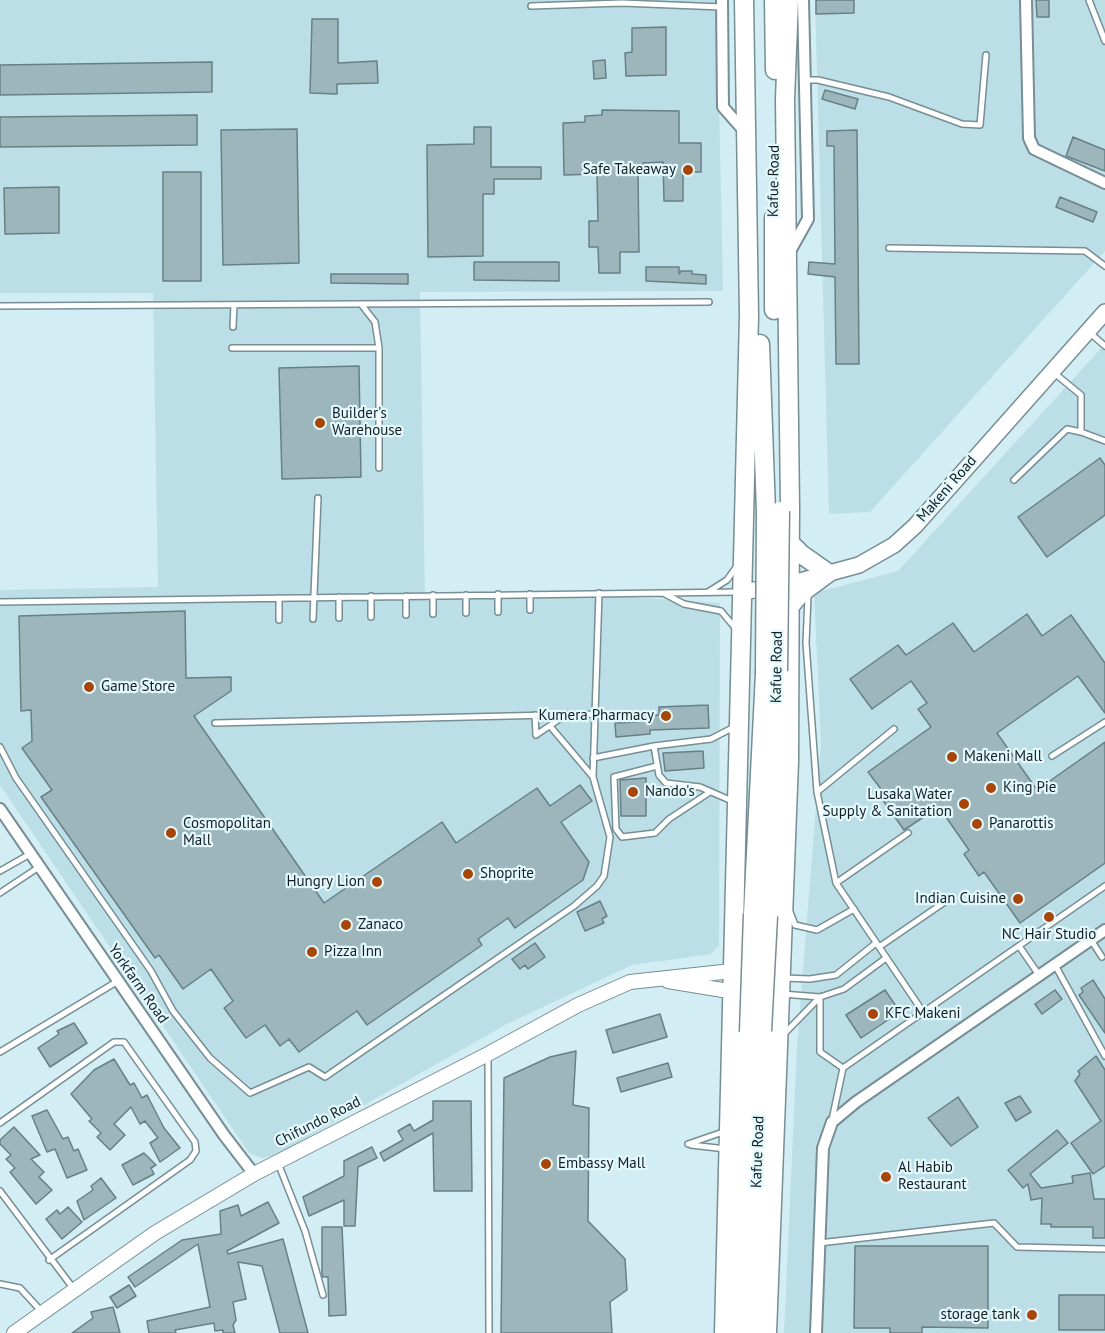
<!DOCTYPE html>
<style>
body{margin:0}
canvas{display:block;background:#d2edf3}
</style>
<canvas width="1105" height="1333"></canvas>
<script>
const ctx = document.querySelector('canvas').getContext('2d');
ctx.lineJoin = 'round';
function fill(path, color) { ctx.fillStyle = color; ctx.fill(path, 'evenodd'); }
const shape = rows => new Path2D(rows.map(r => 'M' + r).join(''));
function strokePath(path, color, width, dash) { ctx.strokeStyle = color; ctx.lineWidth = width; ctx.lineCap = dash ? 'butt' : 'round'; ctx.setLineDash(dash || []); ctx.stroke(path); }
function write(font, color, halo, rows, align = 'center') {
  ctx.font = font + ' "PT Sans",sans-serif'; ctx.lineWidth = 4.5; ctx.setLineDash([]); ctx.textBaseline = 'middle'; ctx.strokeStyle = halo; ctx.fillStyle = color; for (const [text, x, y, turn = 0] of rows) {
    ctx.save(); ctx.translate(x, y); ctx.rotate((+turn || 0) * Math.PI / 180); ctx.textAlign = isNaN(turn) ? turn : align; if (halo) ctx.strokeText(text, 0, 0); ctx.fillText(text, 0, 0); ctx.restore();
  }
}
const built = shape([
 [0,0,717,0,723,291,420,292,425,599,614,596,720,603,719,946,711,954,632,965,507,1024,278,1154,262,1158,249,1153,0,785,0,590,158,587,153,293,0,293],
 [815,0,1105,0,1105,251,870,512,829,514],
 [1105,344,1105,1333,784,1333,797,1046,821,743,814,593,898,571]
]);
const building = shape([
 [816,0,854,0,854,13,816,14,816,0],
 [1036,0,1049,0,1049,17,1037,17,1036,0],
 [312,19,338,19,338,63,377,61,378,83,337,84,337,94,310,93,312,19],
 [666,27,666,75,626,76,625,53,632,52,632,28,666,27],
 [605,60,606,78,594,79,593,61,605,60],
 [212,62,212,92,0,95,0,65,212,62],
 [825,90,858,99,855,109,822,99,825,90],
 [602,110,679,111,679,143,701,143,701,172,683,172,683,201,664,201,663,162,643,163,643,169,638,169,639,252,620,252,620,273,599,273,598,247,589,247,589,221,598,221,597,174,564,175,563,123,585,122,585,116,602,115,602,110],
 [197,115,197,145,0,147,0,117,197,115],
 [474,127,491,127,491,167,541,167,541,179,494,179,494,194,483,194,483,256,428,257,427,145,474,144,474,127],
 [297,129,299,263,223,265,221,130,297,129],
 [857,130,859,364,836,364,835,277,808,274,809,262,835,264,834,146,827,146,827,131,857,130],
 [1073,137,1105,150,1105,171,1066,156,1073,137],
 [163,172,201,172,201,281,163,281,163,172],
 [59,187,59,233,5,234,4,188,59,187],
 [1060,197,1097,212,1093,222,1056,207,1060,197],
 [474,262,559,262,559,281,474,280,474,262],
 [646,267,679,267,679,274,681,271,692,271,692,274,706,275,706,284,646,281,646,267],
 [331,274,408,274,408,284,331,283,331,274],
 [359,366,361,477,282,479,279,368,359,366],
 [1100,458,1105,465,1105,515,1047,557,1018,517,1100,458],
 [185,611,186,678,231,677,231,691,194,716,324,903,442,822,456,843,537,788,550,806,580,785,592,801,561,822,589,862,583,880,515,928,508,918,478,939,482,945,367,1025,357,1011,299,1052,289,1039,280,1046,265,1025,246,1038,224,1008,233,1001,211,969,183,989,159,955,155,958,41,797,52,790,22,748,32,741,31,710,21,711,19,616,185,611],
 [1027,614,1042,636,1071,615,1105,663,1105,713,1078,676,997,733,1037,790,1105,742,1105,863,1020,923,984,872,979,876,964,854,969,850,939,807,904,830,877,792,881,789,868,772,931,727,918,709,927,703,911,681,872,709,850,679,898,645,906,655,953,623,974,652,1027,614],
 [708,705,709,728,650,730,650,734,616,737,615,723,639,722,639,715,659,715,659,707,708,705],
 [703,751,704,768,665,771,663,753,703,751],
 [646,778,646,816,621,816,620,780,646,778],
 [600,901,607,916,602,919,604,923,585,931,577,912,600,901],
 [535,943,545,957,528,969,525,965,520,969,512,959,535,943],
 [1093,980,1105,999,1105,1033,1079,995,1083,992,1081,988,1093,980],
 [885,990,900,1012,861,1038,846,1015,885,990],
 [1055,990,1062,999,1042,1014,1035,1004,1055,990],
 [660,1014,667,1037,613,1053,606,1030,660,1014],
 [74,1023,87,1043,50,1067,38,1048,59,1034,57,1031,74,1023],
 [576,1051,573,1105,589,1108,588,1221,625,1259,627,1290,610,1302,612,1333,501,1333,504,1078,550,1057,576,1051],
 [1096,1056,1105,1070,1105,1166,1093,1174,1071,1143,1101,1121,1075,1081,1080,1074,1078,1071,1096,1056],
 [114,1059,130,1085,134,1083,142,1098,147,1095,164,1128,180,1148,160,1162,150,1143,158,1138,145,1121,140,1124,131,1107,114,1124,125,1135,110,1150,97,1137,101,1133,89,1121,92,1119,71,1094,94,1070,114,1059],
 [668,1063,672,1077,621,1092,617,1078,668,1063],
 [1020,1096,1031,1112,1016,1121,1005,1103,1020,1096],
 [958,1097,978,1127,951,1146,928,1118,958,1097],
 [433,1101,471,1101,472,1191,434,1191,433,1133,384,1161,380,1153,403,1140,398,1131,410,1124,414,1131,433,1120,433,1101],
 [47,1110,63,1139,68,1137,74,1151,78,1149,87,1170,67,1178,55,1149,47,1152,32,1116,47,1110],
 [14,1127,40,1155,31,1159,44,1172,39,1177,52,1190,36,1204,10,1172,15,1168,6,1159,11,1155,0,1144,0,1140,14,1127],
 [1057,1130,1068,1143,1030,1174,1041,1188,1073,1183,1072,1176,1090,1173,1094,1199,1105,1199,1105,1238,1093,1238,1093,1227,1051,1227,1051,1224,1041,1224,1042,1198,1031,1200,1028,1184,1023,1188,1008,1170,1057,1130],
 [372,1147,377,1158,358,1167,355,1226,344,1226,344,1200,309,1216,303,1197,344,1176,344,1161,372,1147],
 [144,1153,156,1165,151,1168,154,1174,133,1185,122,1165,144,1153],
 [101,1178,116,1198,84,1220,77,1201,93,1190,91,1186,101,1178],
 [268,1202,279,1223,227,1251,228,1254,283,1239,308,1333,280,1333,262,1266,238,1262,246,1299,233,1302,236,1320,233,1325,235,1333,223,1333,223,1330,215,1331,214,1323,175,1330,176,1333,149,1333,147,1321,210,1307,198,1244,135,1287,128,1277,182,1240,221,1234,220,1211,238,1205,241,1216,268,1202],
 [68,1207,82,1222,62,1239,46,1219,57,1210,60,1214,68,1207],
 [322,1227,342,1227,346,1315,329,1316,328,1277,323,1277,322,1274,322,1227],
 [855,1246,988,1246,988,1328,922,1327,922,1333,890,1333,890,1328,854,1328,855,1246],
 [129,1285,136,1296,117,1308,110,1297,129,1285],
 [1059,1295,1105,1295,1105,1330,1059,1330,1059,1295],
 [113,1307,120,1333,72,1333,93,1318,91,1312,113,1307]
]);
const service = shape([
 [1089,0,1105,41],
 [531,6,622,3,722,7],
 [805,80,818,80,889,97,962,124,980,125,986,55],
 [889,248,1085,251,1105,266],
 [361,304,375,322,379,348],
 [0,306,709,302],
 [233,327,234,305],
 [1089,332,1105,346],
 [232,348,379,348,379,468],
 [1053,372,1081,395,1081,432,1105,441],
 [1014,480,1067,429,1081,432],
 [708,592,727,580,737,566],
 [498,594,498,612],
 [530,594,530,610],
 [665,594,684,604,721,611,736,629],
 [433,595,433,614],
 [371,596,371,617],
 [406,596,406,615],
 [339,597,339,618],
 [808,597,806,643,817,792],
 [279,598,279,620],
 [0,602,738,592],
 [466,613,466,595],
 [313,619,318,498],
 [535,715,536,735],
 [215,723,593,714],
 [894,729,817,792,836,883,923,1012],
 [536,735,564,716],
 [0,747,16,778,151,971,173,1011,210,1058,250,1093,309,1067,325,1077,574,906,597,886,604,876,610,837,593,777,550,726],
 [1052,756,1105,722],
 [593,758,654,746],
 [657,766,614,777,616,829,622,837,655,833,669,819,710,792],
 [593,777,599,593],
 [732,801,700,787,666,783,659,775,654,746,711,739,736,726],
 [0,871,30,854],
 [836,883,908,833],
 [0,893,39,867],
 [790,912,795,925,817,930,854,909],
 [1091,940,1102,957],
 [1019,946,1039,975],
 [879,947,952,897],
 [1055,965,1105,1056],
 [784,978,810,979,836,975,876,943],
 [782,994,820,997,844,989,886,958],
 [820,997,820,1052,843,1068],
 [783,1035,820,997],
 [0,1052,118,981],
 [488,1056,489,1333],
 [832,1120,843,1068,1105,886],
 [0,1123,114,1042,124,1042,195,1142,196,1151,190,1160,49,1260],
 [688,1144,726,1131],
 [691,1145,726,1149],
 [278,1163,305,1231,323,1295],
 [0,1191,73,1288],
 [819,1243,994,1223,1017,1247,1105,1249],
 [0,1284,20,1288,42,1312]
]);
const minor = shape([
 [722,0,723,107,745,132],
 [1026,0,1029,138,1034,149,1105,183],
 [789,253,808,219,803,0],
 [0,809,224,1135,254,1174],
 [816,1333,823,1148,832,1122,856,1102,1105,930]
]);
const tertiary = shape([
 [668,981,741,993],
 [14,1333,155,1233,254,1174,488,1054,578,1005,630,982,732,971,741,972]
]);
const secondary = shape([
 [743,592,789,584,859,565,894,545,915,526,1105,312]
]);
const primary = shape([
 [774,0,775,70],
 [774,218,774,310],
 [760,344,766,512],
 [789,542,801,554,828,573,801,593,790,606],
 [753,914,765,673],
 [768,916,778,679],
 [724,1333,749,315,744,0],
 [739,1333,749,1032],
 [753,1333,762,1031],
 [767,1333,789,761,790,507,785,99,789,0]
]);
const primaryBridge = shape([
 [778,671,780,511],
 [765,673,766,512],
 [762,1031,768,916],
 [749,1032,753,914]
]);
const markers = [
 [688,170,6,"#a84609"],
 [320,423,6,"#a84609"],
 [89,687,6,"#a84609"],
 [666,716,6,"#a84609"],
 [952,757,6,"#a84609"],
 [991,788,6,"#a84609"],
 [633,792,6,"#a84609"],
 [964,804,6,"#a84609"],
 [977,824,6,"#a84609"],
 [171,833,6,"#a84609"],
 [468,874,6,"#a84609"],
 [377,882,6,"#a84609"],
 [1018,899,6,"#a84609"],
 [1049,917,6,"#a84609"],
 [346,925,6,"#a84609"],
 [312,952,6,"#a84609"],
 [873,1014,6,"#a84609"],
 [546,1164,6,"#a84609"],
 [886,1177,6,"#a84609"],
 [1032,1315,6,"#a84609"]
];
const poiNames = [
 ["Safe Takeaway",676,170,"right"],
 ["Builder's",332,414],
 ["Warehouse",332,431],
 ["Game Store",101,687],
 ["Kumera Pharmacy",654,716,"right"],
 ["Makeni Mall",964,757],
 ["King Pie",1003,788],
 ["Nando's",645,792],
 ["Lusaka Water",952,795,"right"],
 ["Supply & Sanitation",952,812,"right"],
 ["Cosmopolitan",183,824],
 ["Mall",183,841],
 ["Panarottis",989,824],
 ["Shoprite",480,874],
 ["Hungry Lion",365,882,"right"],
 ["Indian Cuisine",1006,899,"right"],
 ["Zanaco",358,925],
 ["NC Hair Studio",1049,935,"center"],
 ["Pizza Inn",324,952],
 ["KFC Makeni",885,1014],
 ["Embassy Mall",558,1164],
 ["Al Habib",898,1168],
 ["Restaurant",898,1185],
 ["storage tank",1020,1315,"right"]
];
const streetNames = [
 ["Kafue Road",774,181,-89],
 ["Makeni Road",947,489,-49],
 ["Kafue Road",777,667,-89],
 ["Yorkfarm Road",138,984,55],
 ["Chifundo Road",318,1122,-27],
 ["Kafue Road",758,1152,-88]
];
fill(built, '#bcdfe7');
fill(building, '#9cb6bb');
strokePath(building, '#678085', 1.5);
strokePath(service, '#768e94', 8);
strokePath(minor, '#768e94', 14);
strokePath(tertiary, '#768e94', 16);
strokePath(secondary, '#768e94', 18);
strokePath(primary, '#768e94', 21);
strokePath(service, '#fff', 5);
strokePath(minor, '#fff', 10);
strokePath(tertiary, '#fff', 14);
strokePath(secondary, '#fff', 15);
strokePath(primary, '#fff', 18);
strokePath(primaryBridge, '#768e94', 21, []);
strokePath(primaryBridge, '#fff', 18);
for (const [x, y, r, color] of markers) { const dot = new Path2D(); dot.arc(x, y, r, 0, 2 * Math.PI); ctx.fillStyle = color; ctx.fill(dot); strokePath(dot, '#e3f9fe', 2); }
write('15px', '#141e20', '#e3f9fe', poiNames, 'left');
write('15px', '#141e20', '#e3f9fe', streetNames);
</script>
